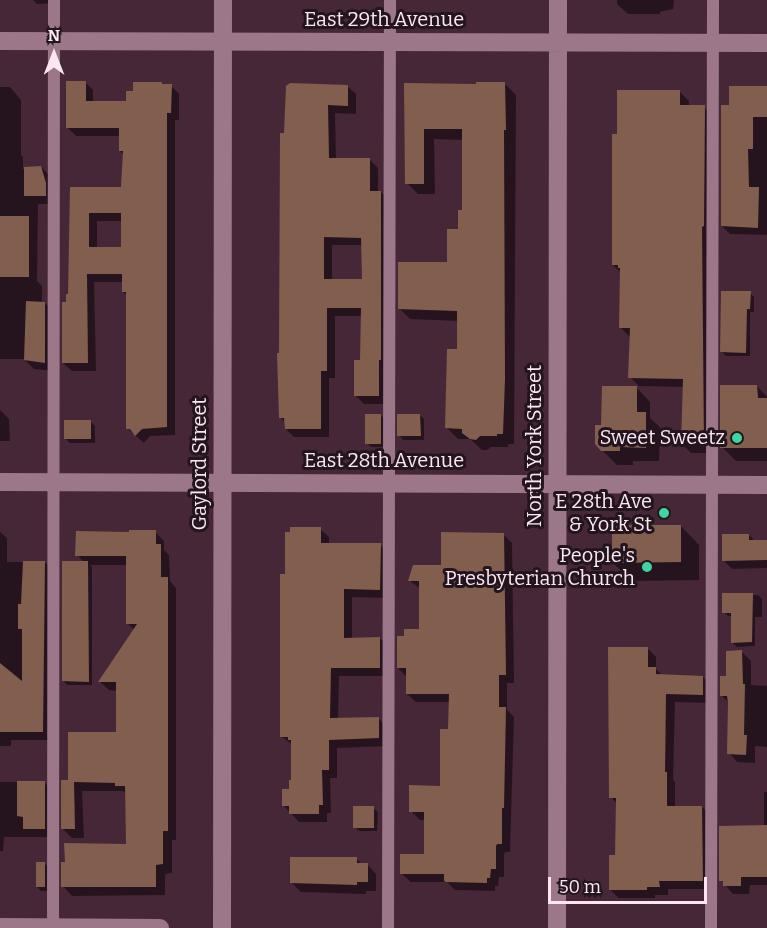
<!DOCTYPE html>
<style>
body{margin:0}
#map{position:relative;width:767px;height:928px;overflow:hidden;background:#462738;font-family:Bitter,serif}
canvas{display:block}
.north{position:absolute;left:24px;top:24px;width:60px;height:60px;-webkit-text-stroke:4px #23151d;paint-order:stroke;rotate:0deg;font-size:16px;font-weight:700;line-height:24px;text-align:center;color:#fbe6f1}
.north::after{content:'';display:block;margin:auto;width:21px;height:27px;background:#fbe6f1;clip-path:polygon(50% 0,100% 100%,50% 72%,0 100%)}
.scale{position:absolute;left:548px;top:877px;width:159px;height:27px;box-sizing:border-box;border:3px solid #fbe6f1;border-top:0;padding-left:8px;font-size:18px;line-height:21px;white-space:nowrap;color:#fbe6f1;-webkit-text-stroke:4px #23151d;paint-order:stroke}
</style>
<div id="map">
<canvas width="767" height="928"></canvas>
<div class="north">N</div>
<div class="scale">50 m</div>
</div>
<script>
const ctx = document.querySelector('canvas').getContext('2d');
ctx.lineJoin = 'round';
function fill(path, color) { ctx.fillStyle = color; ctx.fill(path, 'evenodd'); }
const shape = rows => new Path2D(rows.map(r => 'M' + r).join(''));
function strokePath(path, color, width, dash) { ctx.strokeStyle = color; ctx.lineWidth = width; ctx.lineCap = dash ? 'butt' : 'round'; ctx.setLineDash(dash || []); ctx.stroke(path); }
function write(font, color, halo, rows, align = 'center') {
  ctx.font = font + ' Bitter,serif'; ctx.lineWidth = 6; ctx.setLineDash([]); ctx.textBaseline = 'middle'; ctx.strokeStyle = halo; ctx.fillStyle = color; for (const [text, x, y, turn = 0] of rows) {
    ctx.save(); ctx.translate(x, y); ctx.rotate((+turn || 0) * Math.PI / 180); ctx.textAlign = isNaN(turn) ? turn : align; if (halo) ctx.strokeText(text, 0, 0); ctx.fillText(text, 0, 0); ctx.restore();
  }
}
const shadow = shape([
 [33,0,53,0,53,3,37,4],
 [617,0,674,0,673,9,660,12,660,14,628,14,617,4],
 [85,82,93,90,93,102,128,102,162,83,164,86,171,86,179,94,179,120,175,120,175,435,150,436,144,443,127,428,128,296,123,292,123,282,94,282,96,371,72,371,63,363,67,304,70,296,71,189,123,189,124,155,120,151,120,136,76,136,68,128],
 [97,221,123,221,123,248,97,248],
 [505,84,516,95,514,444,508,444,508,447,491,447,487,450,482,450,470,439,458,439,447,428,459,351,459,321,410,319,399,308,448,263,463,211,464,140,434,139,435,194,418,194,407,183,406,85],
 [347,86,356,94,356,114,335,113,336,159,369,159,378,168,378,192,381,192,389,201,386,404,364,404,355,395,362,361,362,316,335,316,335,378,329,378,329,437,294,437,286,429,286,423,281,418,286,134],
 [332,245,363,245,363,280,332,280],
 [0,87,10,87,21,100,21,155,23,157,23,169,41,167,50,176,54,204,38,204,37,281,42,286,42,303,45,303,54,312,54,371,34,369,24,359,0,359],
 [767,88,767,235,730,234,722,226,730,107],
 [679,91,689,101,689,107,704,107,713,116,712,453,691,453,682,444,684,387,639,386,630,377,630,337,621,328,621,273,613,265,618,136],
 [750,293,754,297,754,312,750,312,750,356,726,356,722,352],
 [757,386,767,397,767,461,736,461,722,447],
 [636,387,650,402,650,418,660,427,659,461,633,461,633,465,617,465,602,450,602,426],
 [0,410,9,419,10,441,0,441],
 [380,415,385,419,385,447,371,447,367,443],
 [420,415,424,419,424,440,403,440,399,435],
 [91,422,95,426,95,443,70,443,65,438],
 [681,526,699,545,699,580,632,581,613,563],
 [320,529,329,537,329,545,380,545,389,554,389,598,352,597,352,639,380,638,388,647,388,676,339,676,338,719,378,718,387,727,387,746,337,748,337,778,330,778,331,813,327,813,327,822,299,822,283,805,293,782,293,745,282,737,286,575],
 [0,532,7,538,7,562,45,562,53,571,51,740,11,740,11,746,0,746],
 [155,532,164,541,164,550,169,555,170,581,176,588,176,840,172,840,172,873,165,874,165,895,72,896,63,886,127,845,127,795,123,791,82,791,84,838,72,838,63,829,70,782,117,733,117,691,109,690,100,682,135,630,127,623,128,565,90,565,92,567,92,685,67,685,63,680,84,562,77,555],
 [503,534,512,543,514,683,507,683,507,710,514,717,510,852,505,852,504,855,504,877,499,877,498,886,495,886,495,891,455,890,447,882,411,882,402,874,425,855,425,820,420,820,411,811,442,787,450,731,450,702,416,702,407,694,407,677,398,668,406,637,421,630,421,589,410,581],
 [749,535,755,541,767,541,767,568,732,569,724,561],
 [723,595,758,595,762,599,762,617,755,617,755,646,737,647,733,643,733,616,728,616,724,612],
 [647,648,656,657,656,669,663,676,703,677,711,686,711,703,675,702,673,780,675,782,675,807,702,807,711,816,711,889,668,889,668,895,655,895,655,898,619,898,610,890,617,857,617,804,611,797],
 [742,652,751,661,751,685,767,686,767,747,755,746,755,763,737,762,729,753,729,703,721,695,727,678],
 [0,782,44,782,53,791,53,837,4,837,3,851,0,851],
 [764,792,767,792,767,885,750,885,749,894,733,894,721,880,764,827],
 [373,808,378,812,377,831,359,831,355,827],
 [356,858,362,864,367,864,376,874,376,891,366,891,366,894,301,892,292,883],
 [44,863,49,868,49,891,41,891,37,887]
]);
const building = shape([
 [66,81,86,81,86,101,126,101,126,91,133,91,133,82,162,82,162,84,172,84,171,113,167,113,167,427,142,429,135,436,130,429,126,429,126,292,122,292,122,274,87,274,88,363,62,363,62,302,66,302,66,294,68,294,70,187,121,187,123,151,119,151,119,128,66,128],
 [89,213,121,213,121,247,89,247],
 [476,82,505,82,506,130,504,130,505,379,503,434,497,434,497,436,480,436,476,440,470,439,462,433,462,429,445,428,447,349,457,349,457,311,398,309,398,262,447,262,447,229,458,229,458,210,462,210,462,129,424,129,424,184,405,184,404,83,476,84],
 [290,83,348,85,348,106,328,105,329,158,370,158,370,191,381,191,381,360,379,360,379,396,354,396,354,360,360,360,361,308,327,308,327,371,321,371,321,429,285,429,284,418,279,418,277,353,279,353,280,133,284,133,286,86],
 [324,237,361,238,362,279,324,279],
 [729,86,767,86,767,117,753,117,753,149,748,149,749,187,759,187,758,228,721,226,721,105,729,105],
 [617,90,680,90,680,105,705,105,704,226,702,227,704,445,681,444,683,379,628,378,630,328,619,328,620,268,618,268,618,265,612,265,612,134,617,134],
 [41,166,46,183,46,196,24,196,24,167],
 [0,216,29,216,29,277,0,277],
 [721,291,751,291,750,309,747,309,746,353,720,352],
 [26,301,45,302,45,363,24,360],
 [720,385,757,385,758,398,767,398,767,448,720,448],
 [602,386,637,386,637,412,646,412,646,448,620,447,620,451,601,451,595,444,595,425,601,425],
 [365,414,381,414,381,444,365,444],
 [397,414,420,414,421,436,397,436],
 [64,420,91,420,91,439,64,439],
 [612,525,681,525,681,562,612,563],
 [290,527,321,527,321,543,381,543,380,590,344,589,344,638,380,637,380,668,331,668,330,718,379,717,379,738,329,740,329,770,322,770,323,805,319,805,319,814,289,814,289,806,282,806,282,789,289,789,289,780,291,780,291,740,288,740,288,737,280,737,280,574,285,574,285,532,290,532],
 [129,530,156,530,156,544,161,544,161,577,168,577,168,831,163,831,163,864,156,865,156,887,61,887,61,862,65,862,64,843,126,844,125,786,115,786,115,783,74,782,75,829,61,829,61,780,68,780,68,732,116,732,116,682,98,682,137,624,126,624,126,556,75,556,76,531,129,532],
 [441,532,504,533,506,675,499,675,499,707,506,707,504,808,502,808,502,844,497,844,496,846,496,869,491,869,490,878,487,878,487,883,446,882,444,881,444,874,400,874,400,854,424,854,424,812,409,812,409,785,440,786,440,729,448,729,449,694,406,694,406,668,397,668,397,636,404,636,404,629,419,629,419,581,408,581,413,565,441,565],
 [722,534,749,534,749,540,767,540,767,560,722,561],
 [23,561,45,561,43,732,0,732,0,663,22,681,22,629,18,629,18,604,21,604],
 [62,561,88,561,89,682,62,681],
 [722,593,753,593,752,642,731,643,731,613,722,613],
 [608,647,648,647,648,667,656,667,656,674,703,676,703,695,666,694,665,772,667,772,667,806,702,806,703,881,659,881,660,887,647,887,647,890,609,890,609,855,615,855,616,798,609,798],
 [742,650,743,684,745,684,744,735,747,735,746,755,727,754,728,703,727,696,720,696,720,676,726,676,726,651],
 [17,781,45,781,45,829,23,829,23,817,17,816],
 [353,806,374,806,374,828,353,828],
 [767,825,767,877,741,877,741,886,723,886,723,881,719,881,719,826],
 [290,857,357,857,357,863,368,863,368,882,357,882,357,885,290,883],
 [36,862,45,862,45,887,36,887]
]);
const lane = shape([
 [53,928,54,0],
 [388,928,390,0],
 [711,928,713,0]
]);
const street = shape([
 [0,927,160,928],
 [222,928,223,0]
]);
const secondary = shape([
 [0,41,767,43],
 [0,482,767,485],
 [557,928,558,0]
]);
const markers = [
 [737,438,6,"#40d4a2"],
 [664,513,6,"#40d4a2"],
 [647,567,6,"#40d4a2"]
];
const streetNames = [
 ["East 29th Avenue",384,20],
 ["North York Street",535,446,-90],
 ["East 28th Avenue",384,461],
 ["Gaylord Street",200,464,-90]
];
const poiNames = [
 ["Sweet Sweetz",725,438],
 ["E 28th Ave",652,502],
 ["& York St",652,525],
 ["People's",635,556],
 ["Presbyterian Church",635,579]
];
fill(shadow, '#0007');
fill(building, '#825e4e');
strokePath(lane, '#9c778a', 12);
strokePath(street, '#9c778a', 18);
strokePath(secondary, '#9c778a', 18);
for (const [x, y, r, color] of markers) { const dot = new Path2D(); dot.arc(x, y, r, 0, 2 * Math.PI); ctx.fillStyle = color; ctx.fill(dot); strokePath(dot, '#23151d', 2); }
write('20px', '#fbe6f1', '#23151d', streetNames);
write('20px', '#fbe6f1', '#23151d', poiNames, 'right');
</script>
